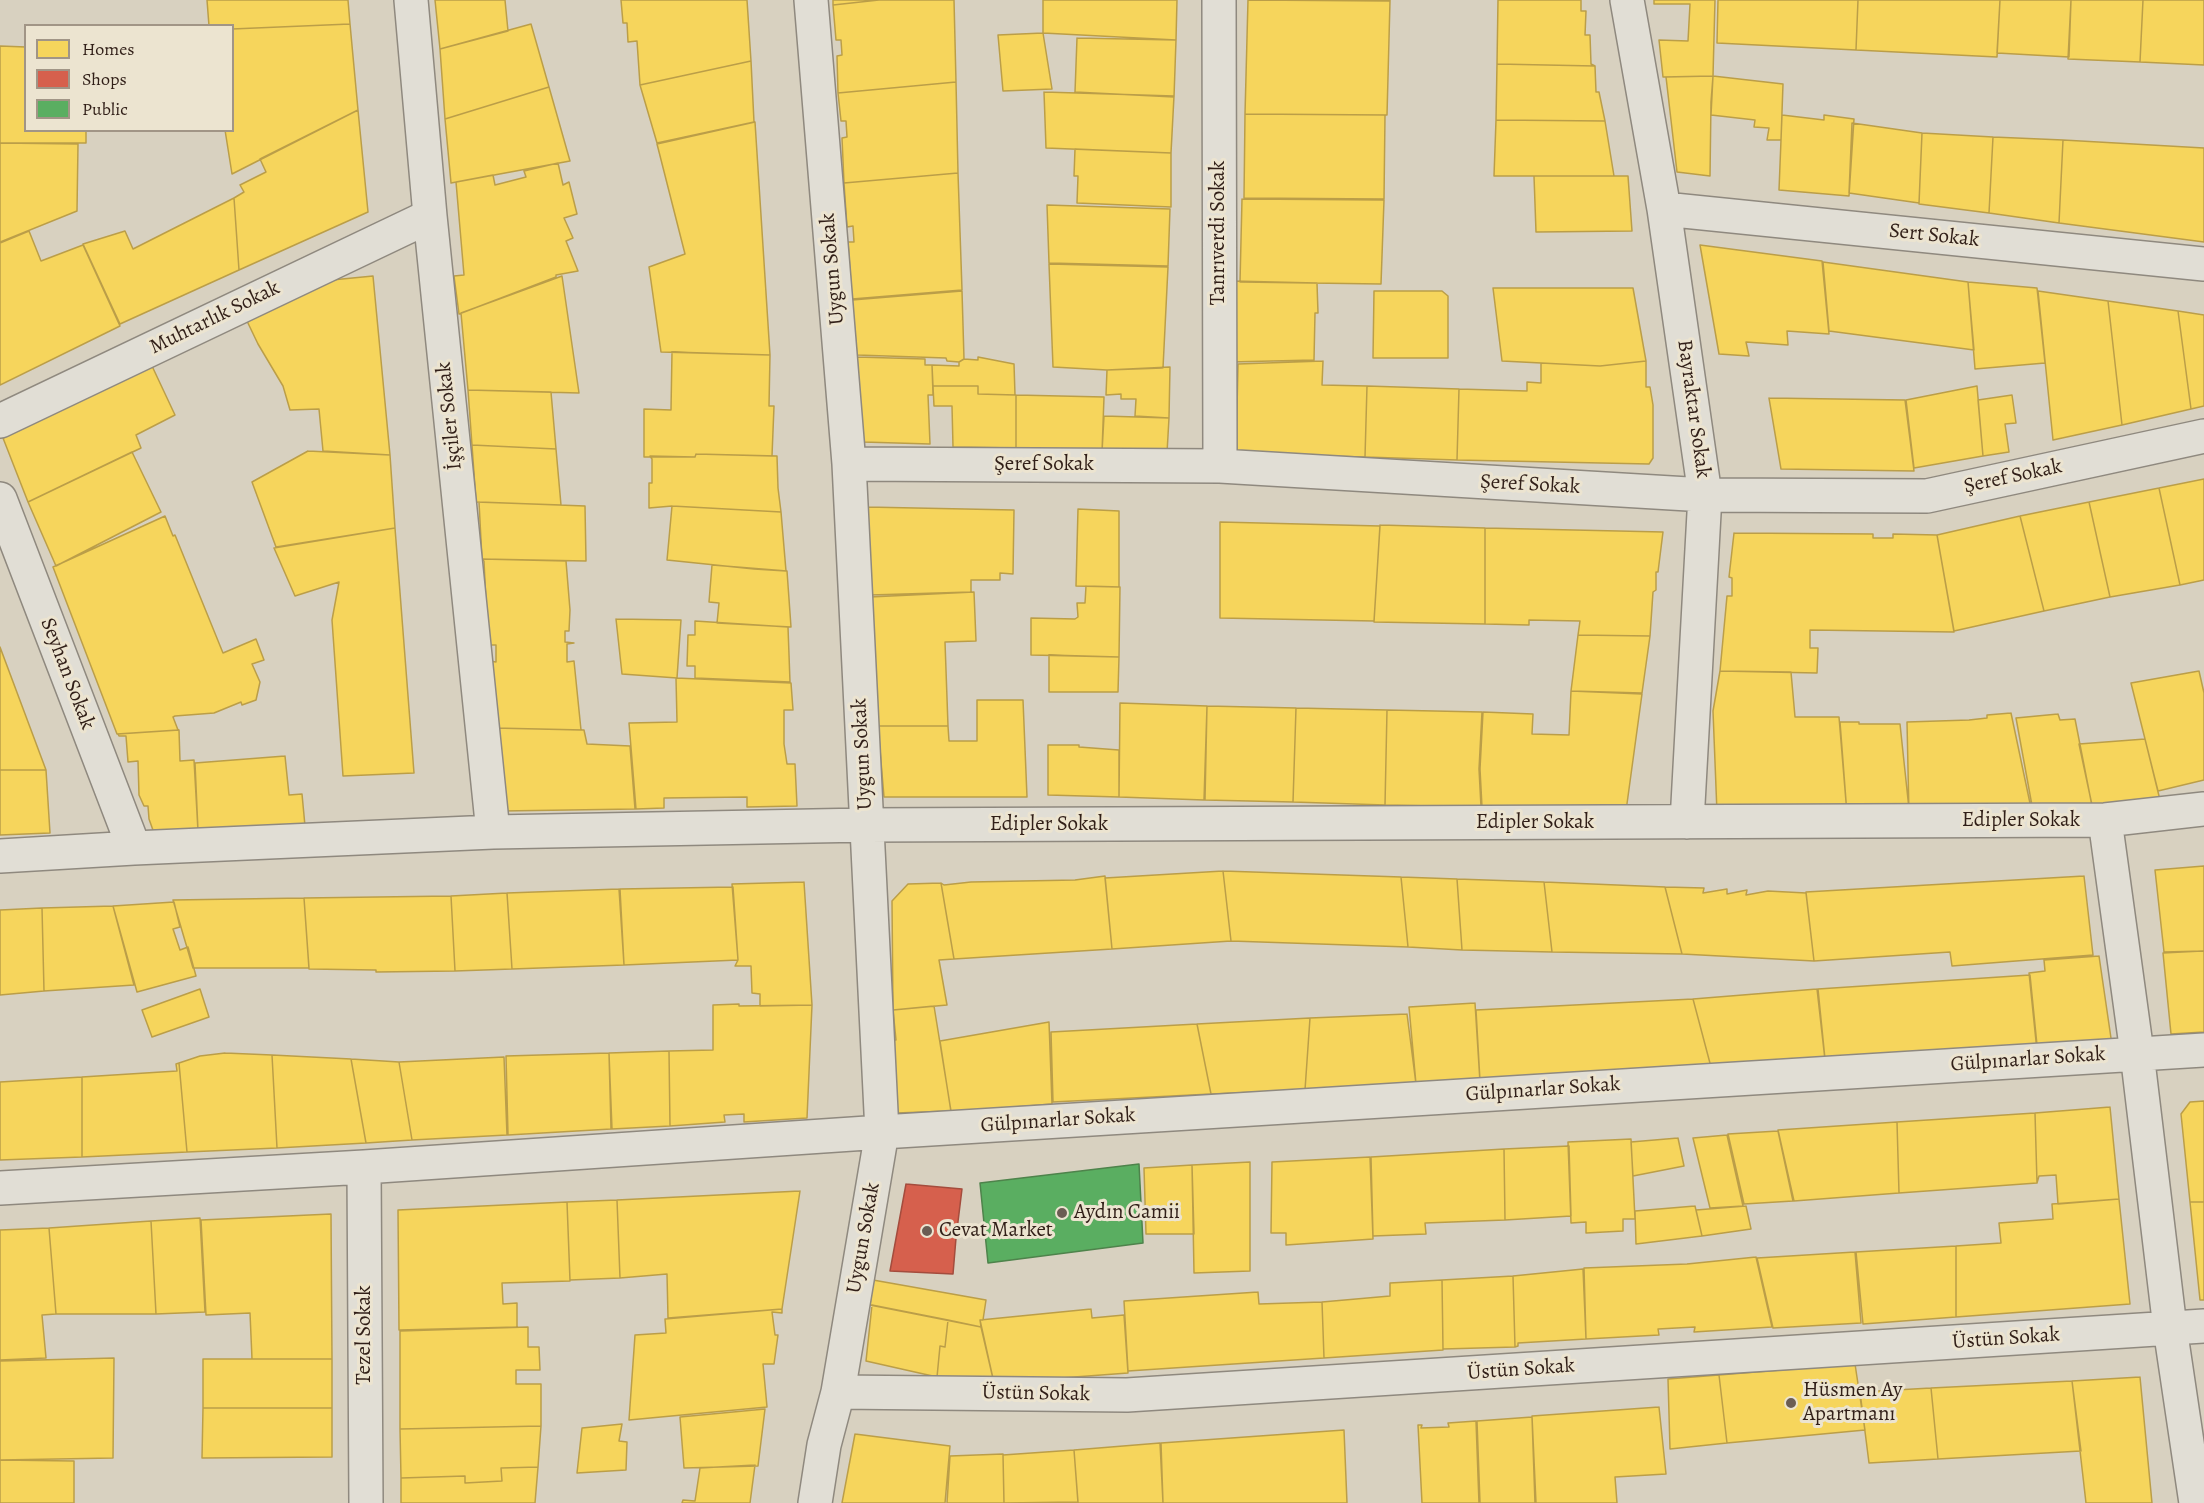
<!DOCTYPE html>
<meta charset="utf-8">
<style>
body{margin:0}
#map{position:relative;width:2204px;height:1503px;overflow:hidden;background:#d8d1c0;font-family:Alegreya,serif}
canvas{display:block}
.legend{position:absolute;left:24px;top:24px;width:210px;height:108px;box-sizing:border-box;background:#ece4d0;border:2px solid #a19586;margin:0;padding:8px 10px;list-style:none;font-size:18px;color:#311f18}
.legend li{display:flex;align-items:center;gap:12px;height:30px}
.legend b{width:30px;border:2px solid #a19586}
</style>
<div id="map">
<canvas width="2204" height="1503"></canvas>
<ul class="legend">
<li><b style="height:16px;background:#f6d55c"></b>Homes</li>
<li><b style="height:16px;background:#d6604d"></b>Shops</li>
<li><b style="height:16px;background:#5aae61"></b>Public</li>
</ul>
</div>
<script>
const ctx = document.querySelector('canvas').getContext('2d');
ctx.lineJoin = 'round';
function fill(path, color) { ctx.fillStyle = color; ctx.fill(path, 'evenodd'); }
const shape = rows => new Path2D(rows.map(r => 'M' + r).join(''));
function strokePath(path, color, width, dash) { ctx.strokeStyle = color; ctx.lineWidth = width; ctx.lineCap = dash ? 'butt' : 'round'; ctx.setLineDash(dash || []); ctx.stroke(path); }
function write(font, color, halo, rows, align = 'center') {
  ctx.font = font + ' Alegreya,serif'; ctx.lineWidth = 6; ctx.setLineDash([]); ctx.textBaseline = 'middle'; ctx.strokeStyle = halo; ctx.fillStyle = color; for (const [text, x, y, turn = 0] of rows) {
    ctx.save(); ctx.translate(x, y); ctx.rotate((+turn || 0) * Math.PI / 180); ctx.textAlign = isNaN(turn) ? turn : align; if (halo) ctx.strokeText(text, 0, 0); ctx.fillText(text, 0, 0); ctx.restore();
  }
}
const homes = shape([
 [207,0,348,0,350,24,232,29,232,26,209,26,207,0],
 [435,0,505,0,508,31,440,49,435,0],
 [621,0,747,0,751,61,640,85,637,41,628,42,627,23,623,23,621,0],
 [833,0,879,0,833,5,833,0],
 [879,0,954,0,956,82,838,93,837,56,842,55,841,40,836,40,833,5,879,0],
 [1043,0,1177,0,1176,40,1043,33,1043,0],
 [1248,0,1390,1,1387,115,1245,114,1248,0],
 [1274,0,1390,0,1390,1,1274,0],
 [1498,0,1581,0,1581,11,1586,11,1585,35,1590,35,1591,64,1595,66,1497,64,1498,0],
 [1654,0,1715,0,1713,76,1663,77,1659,40,1688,41,1690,4,1654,4,1654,0],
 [1718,0,1858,0,1856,50,1717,43,1718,0],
 [1858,0,2000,0,1997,57,1856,50,1858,0],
 [2000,0,2071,0,2069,57,1997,53,2000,0],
 [2071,0,2143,0,2140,62,2068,59,2071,0],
 [2143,0,2204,0,2204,65,2140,62,2143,0],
 [350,24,358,110,232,174,225,130,232,130,232,29,350,24],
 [531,24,549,87,445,119,440,49,531,24],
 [1043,33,1052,89,1003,91,998,35,1043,33],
 [1077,38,1176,40,1174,97,1075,92,1077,38],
 [0,46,26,47,26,130,86,130,86,143,0,143,0,46],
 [751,61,754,122,657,143,640,85,751,61],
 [1497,64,1595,66,1596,92,1599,92,1605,121,1496,120,1497,64],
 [1713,76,1711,102,1710,176,1677,172,1666,77,1713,76],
 [1713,76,1783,84,1781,140,1767,140,1769,128,1754,127,1755,120,1711,115,1713,76],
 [956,82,958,173,844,183,842,138,847,137,846,121,841,121,838,93,956,82],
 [549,87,570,161,451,183,445,119,549,87],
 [1044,92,1174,96,1171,153,1046,148,1044,92],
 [358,110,368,212,239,270,234,198,244,192,240,185,266,172,260,159,358,110],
 [1245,114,1385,115,1384,199,1244,198,1245,114],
 [1782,115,1824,120,1824,115,1854,119,1849,196,1779,190,1782,115],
 [1496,120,1605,121,1614,176,1494,176,1496,120],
 [755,122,770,355,661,352,649,267,685,254,657,144,755,122],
 [1852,123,1922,133,1919,203,1849,193,1852,123],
 [1922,133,1993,137,1989,213,1919,204,1922,133],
 [1993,137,2063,140,2059,223,1989,213,1993,137],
 [2063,140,2204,148,2204,242,2059,223,2063,140],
 [0,143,78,144,77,211,0,242,0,143],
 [1075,149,1171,153,1171,207,1077,203,1078,176,1074,176,1075,149],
 [558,163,563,185,569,182,577,214,564,218,573,238,566,241,578,271,556,275,556,277,459,314,454,276,464,275,456,182,493,175,495,185,526,177,524,171,558,163],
 [958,173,962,290,852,299,848,242,854,242,853,226,847,227,844,183,958,173],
 [1534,176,1628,176,1632,231,1536,232,1534,176],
 [234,198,239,270,120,324,83,244,125,231,133,249,234,198],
 [1242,199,1384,200,1381,284,1240,282,1242,199],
 [1047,205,1170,209,1168,266,1049,263,1047,205],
 [29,231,41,261,83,245,120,326,0,385,0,243,29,231],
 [1700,245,1822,261,1829,334,1787,331,1788,345,1746,342,1749,356,1719,354,1700,245],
 [1823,262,1968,282,1974,350,1829,331,1823,262],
 [1049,264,1168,267,1163,368,1107,370,1053,367,1049,264],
 [373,276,390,455,323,451,319,409,290,410,283,386,258,344,246,319,332,280,373,276],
 [562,276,579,393,468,390,461,313,562,276],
 [1232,281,1317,283,1318,313,1315,313,1314,360,1230,362,1232,281],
 [1968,282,2037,288,2045,363,1975,369,1968,282],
 [1493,288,1633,288,1646,361,1600,366,1502,361,1493,288],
 [962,291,964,359,959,362,947,361,946,358,857,355,852,300,962,291],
 [1374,291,1442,291,1448,296,1448,358,1373,358,1374,291],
 [2038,291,2108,301,2122,425,2053,440,2038,291],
 [2108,301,2178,311,2191,409,2122,425,2108,301],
 [2178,311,2204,315,2204,406,2191,409,2178,311],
 [672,352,770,355,769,406,774,406,772,456,696,454,695,457,644,457,644,409,671,410,672,352],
 [857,357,925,359,925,365,932,365,933,395,928,395,930,444,863,442,857,357],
 [978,357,1014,364,1015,395,978,394,978,386,933,386,932,365,959,366,959,362,964,359,978,360,978,357],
 [1323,361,1322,385,1367,386,1365,457,1236,454,1238,364,1323,361],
 [1646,361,1646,387,1650,387,1653,405,1653,458,1649,464,1457,460,1459,389,1527,391,1527,382,1541,383,1541,363,1600,366,1646,361],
 [152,366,175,415,136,435,141,448,28,502,3,438,152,366],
 [1170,367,1169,418,1135,416,1136,399,1121,399,1121,394,1106,395,1107,370,1170,367],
 [933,386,978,386,978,394,1016,395,1016,448,953,447,952,406,934,406,933,386],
 [1367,386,1459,389,1457,460,1365,457,1367,386],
 [1977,386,1983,456,1914,468,1906,400,1977,386],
 [468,390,551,392,556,449,472,445,468,390],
 [1016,395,1104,397,1102,452,1016,448,1016,395],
 [2012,395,2016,423,2005,424,2009,452,1983,456,1978,400,2012,395],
 [1769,398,1905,400,1914,471,1781,469,1769,398],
 [1104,416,1169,418,1167,453,1102,452,1104,416],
 [472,445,556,449,561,505,476,502,472,445],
 [308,451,390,455,395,528,276,547,252,482,308,451],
 [132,452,161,512,56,566,28,502,132,452],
 [696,454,777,456,778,488,781,512,672,506,649,508,649,483,652,483,652,459,650,456,695,457,696,454],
 [2204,479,2204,580,2180,585,2159,488,2204,479],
 [2159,488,2180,585,2110,597,2089,502,2159,488],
 [479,502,585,506,586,561,482,559,479,502],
 [2089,502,2110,597,2044,611,2020,516,2089,502],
 [672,506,781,512,786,571,754,569,667,560,672,506],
 [866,507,1014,510,1013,574,1000,573,1000,580,971,580,971,592,870,595,866,507],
 [1078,509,1119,511,1119,587,1076,586,1078,509],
 [165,516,173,536,175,535,223,653,256,639,264,660,252,664,260,682,256,700,242,705,241,702,214,713,175,716,173,717,178,730,117,734,53,567,165,516],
 [2020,516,2044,611,1954,631,1937,535,2020,516],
 [1220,522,1380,526,1374,621,1220,618,1220,522],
 [1380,525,1485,528,1485,624,1374,622,1380,525],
 [395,528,414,773,343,776,332,620,339,582,295,596,274,548,395,528],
 [1485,528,1663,532,1658,572,1656,572,1656,590,1653,592,1650,636,1578,635,1580,621,1529,620,1529,625,1485,624,1485,528],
 [1734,533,1873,534,1873,538,1893,538,1893,534,1937,535,1954,632,1810,630,1810,648,1818,648,1817,673,1720,671,1727,596,1732,596,1732,578,1729,577,1734,533],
 [481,559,566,561,570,610,569,631,565,631,565,642,574,643,567,644,567,662,574,661,581,730,494,728,490,661,496,662,496,645,488,645,484,561,481,559],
 [712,565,787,571,791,627,717,623,719,603,709,602,712,565],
 [1086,586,1120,587,1119,657,1031,655,1031,618,1075,619,1078,617,1077,603,1085,603,1086,586],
 [974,592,976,641,945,642,948,726,878,726,870,597,974,592],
 [616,619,681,620,677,678,622,674,616,619],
 [695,621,788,627,790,682,695,678,695,666,687,666,688,635,695,635,695,621],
 [1578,635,1650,636,1642,693,1571,691,1578,635],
 [0,647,46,770,0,770,0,647],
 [1049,655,1119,657,1118,692,1049,692,1049,655],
 [1720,671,1791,672,1795,717,1839,717,1847,814,1717,813,1713,711,1720,671],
 [2199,671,2204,693,2204,780,2158,791,2131,683,2199,671],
 [676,678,791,683,793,710,784,710,784,744,787,764,795,764,797,806,747,807,747,797,664,798,664,808,636,809,629,723,677,722,676,678],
 [1571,691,1642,694,1626,811,1482,807,1480,769,1483,712,1533,714,1532,734,1569,735,1571,691],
 [977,700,1023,700,1027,797,884,797,878,726,948,726,949,741,977,741,977,700],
 [1120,703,1207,706,1204,800,1119,797,1120,703],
 [1207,706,1296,708,1293,802,1205,800,1207,706],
 [1296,708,1387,710,1385,805,1293,802,1296,708],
 [1387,710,1482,712,1479,769,1481,807,1385,805,1387,710],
 [2011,713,2031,808,1909,815,1907,722,1969,720,1987,718,1987,715,2011,713],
 [2058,714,2060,720,2075,719,2092,806,2033,811,2016,718,2058,714],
 [1840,722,1859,722,1859,724,1900,724,1909,809,1847,814,1840,722],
 [494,728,584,730,587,744,630,746,635,809,502,811,494,728],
 [179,730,180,761,194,760,198,831,154,833,149,819,148,806,144,806,139,795,138,761,128,762,126,736,119,736,118,734,179,730],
 [2145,739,2160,800,2092,805,2079,744,2145,739],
 [1048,745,1079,745,1079,747,1119,750,1119,797,1048,795,1048,745],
 [285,756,289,795,302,794,305,826,198,831,195,763,285,756],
 [0,770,46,770,50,833,0,835,0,770],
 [2204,866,2204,951,2164,952,2155,870,2204,866],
 [1223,871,1231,941,1112,949,1105,878,1223,871],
 [1223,871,1401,877,1408,947,1231,941,1223,871],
 [1105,876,1112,949,954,959,941,883,944,885,971,882,1075,880,1105,876],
 [2084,876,2093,955,1952,966,1950,952,1814,961,1806,892,2084,876],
 [1401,877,1457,879,1462,950,1408,947,1401,877],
 [1457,879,1544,882,1552,952,1462,950,1457,879],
 [804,882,812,1005,760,1006,760,994,752,993,751,966,735,966,738,960,732,884,804,882],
 [1544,882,1665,887,1682,954,1552,952,1544,882],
 [941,883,954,959,939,960,947,1005,893,1010,892,901,908,884,941,883],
 [733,887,738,960,624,965,620,889,733,887],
 [1665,887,1704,888,1703,893,1727,889,1727,894,1747,890,1746,895,1768,891,1806,893,1814,961,1682,954,1665,887],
 [619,889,624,965,512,969,507,893,619,889],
 [507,893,512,969,455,971,451,896,507,893],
 [451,896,455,971,376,972,376,970,309,969,304,898,451,896],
 [304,898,309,968,193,968,173,900,304,898],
 [174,902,180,927,173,929,180,950,188,947,196,976,137,992,113,906,174,902],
 [113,906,134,985,44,991,42,908,113,906],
 [42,908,44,991,0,995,0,910,42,908],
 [2202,951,2204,951,2204,1032,2171,1034,2163,953,2202,951],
 [2099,956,2112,1045,2037,1051,2029,973,2045,971,2044,960,2099,956],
 [2030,975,2037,1045,1825,1059,1818,989,2030,975],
 [200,989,209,1017,152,1037,142,1010,200,989],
 [1817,989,1825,1060,1711,1067,1693,999,1817,989],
 [1693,999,1711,1067,1480,1081,1476,1010,1693,999],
 [1475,1003,1480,1082,1416,1084,1409,1007,1475,1003],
 [739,1004,739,1006,812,1005,807,1118,744,1122,744,1114,724,1115,725,1122,670,1126,669,1051,713,1050,713,1005,739,1004],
 [934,1006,951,1111,896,1113,891,1040,896,1040,893,1010,934,1006],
 [1407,1014,1416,1084,1305,1090,1310,1018,1407,1014],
 [1310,1018,1305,1090,1211,1094,1197,1024,1310,1018],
 [1049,1022,1052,1104,951,1112,940,1041,1049,1022],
 [1197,1024,1211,1094,1053,1102,1051,1032,1197,1024],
 [669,1051,670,1126,612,1129,609,1053,669,1051],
 [225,1053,272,1055,277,1148,187,1152,179,1063,200,1056,225,1053],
 [609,1053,611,1129,508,1135,506,1056,609,1053],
 [272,1055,351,1059,366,1143,277,1148,272,1055],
 [504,1057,507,1135,412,1140,399,1062,504,1057],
 [351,1059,399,1062,412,1140,366,1143,351,1059],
 [179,1063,187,1152,82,1157,82,1077,177,1071,176,1064,179,1063],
 [82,1077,82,1157,0,1160,0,1082,82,1077],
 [2204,1101,2204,1202,2190,1202,2181,1114,2190,1102,2204,1101],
 [2110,1107,2119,1199,2058,1204,2056,1175,2039,1176,2037,1183,2035,1113,2110,1107],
 [2035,1113,2037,1183,1899,1193,1897,1122,2035,1113],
 [1897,1122,1899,1193,1794,1201,1778,1130,1897,1122],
 [1778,1131,1793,1201,1744,1204,1728,1134,1778,1131],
 [1727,1135,1743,1206,1710,1208,1693,1138,1727,1135],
 [1678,1138,1684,1166,1633,1176,1631,1142,1678,1138],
 [1631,1139,1635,1219,1623,1219,1623,1231,1586,1233,1586,1222,1571,1223,1568,1142,1631,1139],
 [1569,1146,1571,1216,1505,1220,1504,1149,1569,1146],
 [1504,1149,1505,1220,1425,1223,1426,1234,1373,1236,1371,1157,1504,1149],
 [1370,1157,1373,1239,1286,1245,1286,1233,1271,1233,1272,1162,1370,1157],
 [1250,1162,1250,1271,1194,1273,1192,1165,1250,1162],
 [1192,1165,1194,1234,1146,1234,1144,1168,1192,1165],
 [800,1191,782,1309,668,1318,667,1274,620,1278,617,1200,800,1191],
 [2119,1199,2130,1304,1956,1317,1956,1246,2001,1243,1999,1223,2053,1219,2052,1204,2119,1199],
 [617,1200,620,1278,570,1280,567,1202,617,1200],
 [567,1202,570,1281,502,1283,503,1304,517,1303,517,1327,399,1330,398,1210,567,1202],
 [2190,1202,2204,1202,2204,1300,2200,1300,2190,1202],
 [1695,1206,1702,1236,1636,1244,1635,1211,1695,1206],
 [1746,1206,1751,1229,1702,1236,1696,1210,1746,1206],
 [331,1214,332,1359,252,1359,250,1313,206,1315,201,1220,331,1214],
 [200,1218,205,1312,156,1314,151,1221,200,1218],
 [151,1221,156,1314,56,1314,49,1228,151,1221],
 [49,1228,56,1314,42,1315,46,1358,0,1360,0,1230,49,1228],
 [1956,1246,1956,1317,1863,1324,1856,1252,1956,1246],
 [1855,1252,1861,1323,1773,1328,1757,1258,1855,1252],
 [1756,1257,1772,1327,1694,1332,1695,1327,1658,1329,1659,1335,1586,1339,1584,1268,1687,1264,1756,1257],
 [1583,1269,1586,1339,1518,1343,1518,1346,1515,1347,1513,1276,1583,1269],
 [1513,1276,1515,1347,1443,1349,1442,1280,1513,1276],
 [873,1280,986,1300,983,1320,980,1320,981,1327,870,1305,873,1280],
 [1442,1280,1443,1350,1324,1358,1322,1302,1390,1296,1390,1283,1442,1280],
 [1258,1292,1259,1304,1322,1302,1324,1358,1128,1371,1124,1301,1258,1292],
 [872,1305,948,1320,945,1347,940,1346,937,1377,866,1361,872,1305],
 [782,1309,782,1313,772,1312,775,1335,778,1335,774,1364,763,1364,767,1407,629,1420,635,1335,666,1333,665,1319,782,1309],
 [1091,1309,1092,1318,1124,1315,1128,1373,994,1383,980,1320,1091,1309],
 [948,1320,981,1327,994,1383,937,1377,940,1346,945,1347,948,1320],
 [528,1327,528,1347,539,1347,540,1370,516,1370,516,1384,541,1384,541,1426,400,1429,400,1331,528,1327],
 [114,1358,113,1458,0,1460,0,1361,114,1358],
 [203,1359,332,1359,332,1408,203,1408,203,1359],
 [1855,1364,1865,1430,1727,1443,1719,1375,1855,1364],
 [1719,1375,1727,1443,1670,1449,1668,1379,1719,1375],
 [2140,1377,2152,1503,2086,1503,2072,1381,2140,1377],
 [2072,1381,2081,1451,1938,1459,1931,1388,2072,1381],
 [1931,1388,1938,1459,1869,1463,1860,1392,1931,1388],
 [1659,1407,1666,1474,1615,1477,1617,1503,1536,1503,1532,1416,1659,1407],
 [203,1408,332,1408,332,1457,202,1458,203,1408],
 [765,1409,758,1466,684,1468,680,1417,765,1409],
 [1532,1417,1535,1503,1480,1503,1477,1421,1532,1417],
 [1476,1421,1479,1503,1422,1503,1418,1425,1422,1425,1421,1428,1449,1427,1448,1423,1476,1421],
 [622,1424,619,1441,627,1442,626,1470,577,1473,582,1428,622,1424],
 [541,1426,538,1467,501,1468,502,1481,465,1483,465,1476,401,1478,400,1429,541,1426],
 [1344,1430,1347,1503,1163,1503,1161,1443,1344,1430],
 [855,1434,950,1446,945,1503,842,1503,855,1434],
 [1160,1443,1163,1503,1078,1503,1074,1450,1160,1443],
 [1074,1450,1078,1502,1004,1503,1003,1455,1074,1450],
 [1003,1454,1004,1503,947,1503,950,1456,1003,1454],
 [0,1460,74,1461,74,1503,0,1503,0,1460],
 [755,1465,750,1503,682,1503,683,1500,695,1501,700,1468,755,1465],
 [538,1467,535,1503,401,1503,401,1478,465,1476,465,1483,502,1481,501,1468,538,1467]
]);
const shops = shape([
 [906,1184,962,1189,956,1238,953,1274,890,1271,906,1184]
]);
const public = shape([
 [1139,1164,1143,1243,988,1263,980,1183,1139,1164]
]);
const minor = shape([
 [411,0,430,216,493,832],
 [811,0,849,464,882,1132,838,1392,824,1445,815,1503],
 [1219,0,1220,466],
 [1627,0,1664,209,1705,495,1687,822],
 [1664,209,2204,264],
 [0,421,430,216],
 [849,464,1220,466,1705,495,1927,496,2204,436],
 [0,499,134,848],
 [2105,820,2137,1053,2170,1328,2196,1503],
 [0,856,134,848,493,832,866,825,2105,820,2204,809],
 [364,1167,366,1503],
 [0,1188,364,1167,882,1132,2204,1050],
 [838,1392,1127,1395,2204,1326]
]);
const markers = [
 [1062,1213,6,"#6b5d53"],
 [927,1231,6,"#6b5d53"],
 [1791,1403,6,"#6b5d53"]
];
const streetNames = [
 ["Tanrıverdi Sokak",1219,233,-90],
 ["Sert Sokak",1934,236,6],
 ["Uygun Sokak",833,269,-95],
 ["Muhtarlık Sokak",215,318,-26],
 ["Bayraktar Sokak",1693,409,82],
 ["İşçiler Sokak",450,416,-96],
 ["Şeref Sokak",1044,465],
 ["Şeref Sokak",2013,477,-12],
 ["Şeref Sokak",1530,485,3],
 ["Seyhan Sokak",67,674,69],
 ["Uygun Sokak",863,754,-93],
 ["Edipler Sokak",2021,821],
 ["Edipler Sokak",1535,823],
 ["Edipler Sokak",1049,825],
 ["Gülpınarlar Sokak",2028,1060,-4],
 ["Gülpınarlar Sokak",1543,1090,-4],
 ["Gülpınarlar Sokak",1058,1121,-4],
 ["Uygun Sokak",864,1238,-80],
 ["Tezel Sokak",365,1335,-90],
 ["Üstün Sokak",2006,1339,-4],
 ["Üstün Sokak",1521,1370,-4],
 ["Üstün Sokak",1036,1394,1]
];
const poiNames = [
 ["Aydın Camii",1074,1213],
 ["Cevat Market",939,1231],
 ["Hüsmen Ay",1803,1391],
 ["Apartmanı",1803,1415]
];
fill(homes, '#f6d55c');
strokePath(homes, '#bb9e48', 1.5);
fill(shops, '#d6604d');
strokePath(shops, '#a44c3d', 1.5);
fill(public, '#5aae61');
strokePath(public, '#4e834b', 1.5);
strokePath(minor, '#8f897f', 36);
strokePath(minor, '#e1ded5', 33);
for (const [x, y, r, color] of markers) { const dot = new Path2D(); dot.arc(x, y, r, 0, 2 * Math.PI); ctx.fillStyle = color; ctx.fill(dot); strokePath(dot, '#ece4d0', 2); }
write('21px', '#311f18', '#ece4d0', streetNames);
write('21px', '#311f18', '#ece4d0', poiNames, 'left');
</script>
